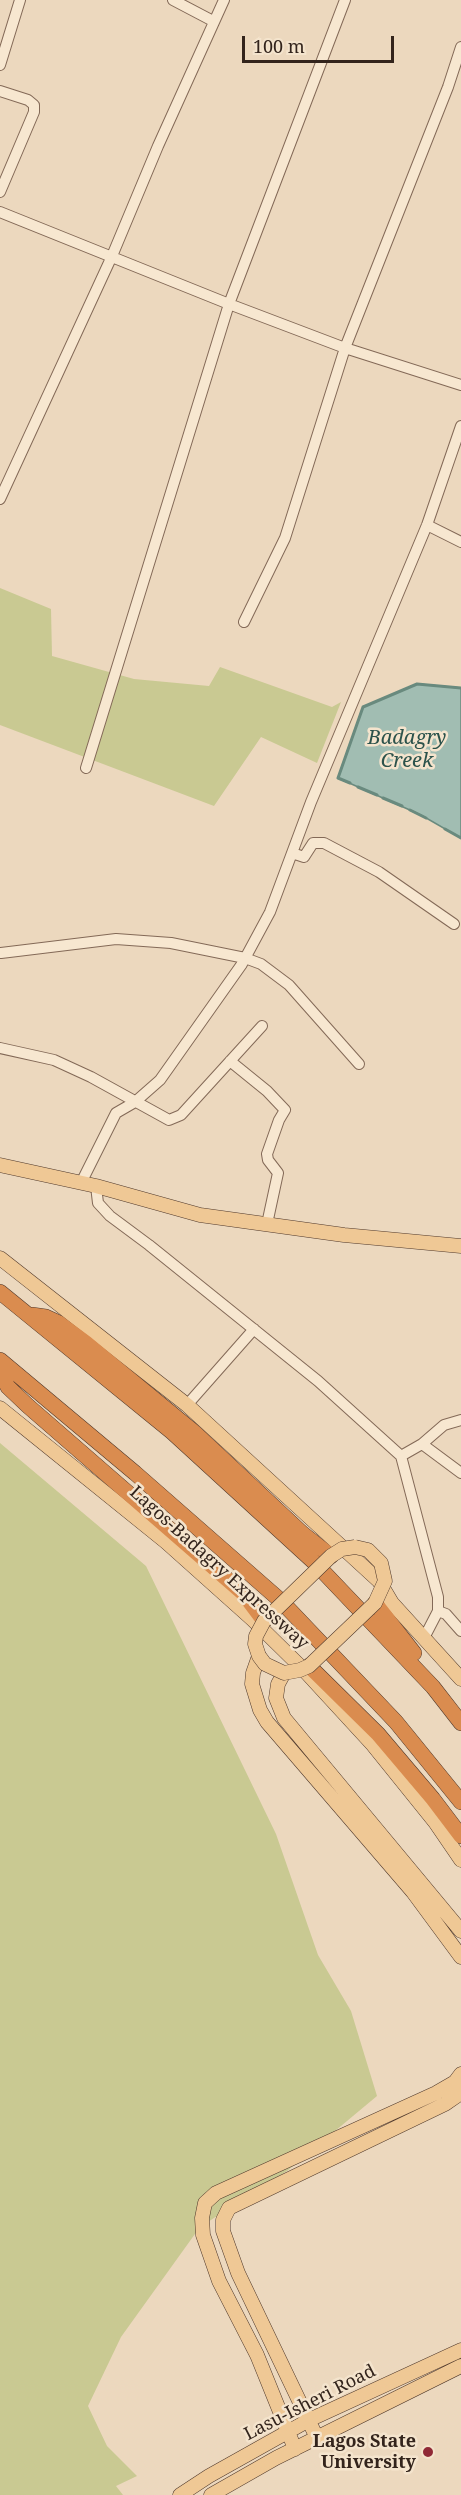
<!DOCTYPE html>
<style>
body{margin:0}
#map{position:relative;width:461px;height:2495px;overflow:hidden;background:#ecd8be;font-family:"Noto Serif",serif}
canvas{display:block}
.scale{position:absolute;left:242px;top:36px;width:152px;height:27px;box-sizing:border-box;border:3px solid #33241c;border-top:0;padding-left:8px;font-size:18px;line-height:21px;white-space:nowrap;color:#33241c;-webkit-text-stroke:4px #f4e4cd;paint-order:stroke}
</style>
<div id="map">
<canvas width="461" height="2495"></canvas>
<div class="scale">100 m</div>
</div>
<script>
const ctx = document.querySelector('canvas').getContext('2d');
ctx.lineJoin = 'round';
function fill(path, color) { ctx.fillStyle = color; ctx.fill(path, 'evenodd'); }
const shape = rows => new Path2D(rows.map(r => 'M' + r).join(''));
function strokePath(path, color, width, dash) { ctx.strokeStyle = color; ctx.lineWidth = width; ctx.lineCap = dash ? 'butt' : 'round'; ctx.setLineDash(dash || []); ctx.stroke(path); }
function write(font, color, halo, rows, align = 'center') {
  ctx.font = font + ' "Noto Serif",serif'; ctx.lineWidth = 5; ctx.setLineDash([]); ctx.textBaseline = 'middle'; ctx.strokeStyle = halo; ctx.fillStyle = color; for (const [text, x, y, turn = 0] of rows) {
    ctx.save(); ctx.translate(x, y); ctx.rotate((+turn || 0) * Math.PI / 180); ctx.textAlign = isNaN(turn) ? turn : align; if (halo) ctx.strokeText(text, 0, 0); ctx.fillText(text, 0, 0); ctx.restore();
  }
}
const green = shape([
 [0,588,51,609,52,656,134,679,209,686,220,667,332,707,341,702,317,763,261,737,214,806,0,725],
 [0,1443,146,1566,276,1834,318,1955,351,2011,377,2096,287,2171,200,2227,121,2337,88,2406,107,2446,137,2476,116,2486,123,2495,0,2495]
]);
const water = shape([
 [417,684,461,688,461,838,421,815,338,778,363,707,417,684]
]);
const stream = shape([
 [350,783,338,778,363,707,417,684,461,688],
 [358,787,377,795],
 [383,798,402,806],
 [410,810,426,818],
 [445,829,461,838]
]);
const minor = shape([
 [173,0,213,21],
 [0,65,20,0],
 [0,91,28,100,34,105,34,112,0,192],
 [0,212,229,304,345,348,461,385],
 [0,499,112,256,158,146,224,0],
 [427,525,461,542],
 [244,622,285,538,345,348,448,87,461,47],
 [86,768,229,304,345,0],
 [292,853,304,857,313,843,324,843,379,872,454,924],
 [1,953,116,939,171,943,245,958,261,964,289,985,359,1064],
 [0,1048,54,1060,91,1077,169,1120,181,1115,262,1026],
 [230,1061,267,1091,285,1110,279,1120,267,1154,268,1160,278,1173,267,1224],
 [81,1183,116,1113,135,1102,160,1080,242,964,270,912,311,802,427,525,461,426],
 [96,1186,98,1203,110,1216,149,1245,318,1381,401,1456,438,1597,438,1611,424,1638],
 [187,1405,254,1329],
 [422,1444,444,1425,461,1420],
 [401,1456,422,1444,461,1473],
 [438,1611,446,1614,461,1631]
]);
const major = shape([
 [0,1165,96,1186,200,1215,344,1235,461,1246],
 [0,1258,187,1405,379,1581,392,1603,461,1679],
 [0,1408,166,1542,252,1619,304,1670,373,1745,435,1822,461,1860],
 [259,1656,253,1673,252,1684,260,1710,267,1722,413,1892,461,1957],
 [284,1673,278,1684,276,1698,284,1718,461,1931],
 [317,2438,238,2273,223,2231,223,2220,229,2208,445,2104,461,2093],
 [295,2449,257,2355,219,2281,203,2235,202,2218,205,2203,216,2193,436,2093,455,2082,461,2074],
 [180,2495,209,2476,309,2420,461,2350],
 [211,2495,276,2458,461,2366]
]);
const highway = shape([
 [0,1292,172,1432,314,1562,433,1687,461,1723],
 [32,1315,46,1317,59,1323,86,1343,194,1432,303,1534,331,1556],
 [0,1360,135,1473,281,1601,396,1722,461,1802],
 [0,1373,8,1387,28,1406,243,1593,264,1621],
 [375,1603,414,1653],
 [309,1666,378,1734,433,1799,461,1836]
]);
const majorBridge = shape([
 [355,1547,368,1550,381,1563,385,1581,375,1603,309,1666,300,1670,284,1673,265,1664,259,1656,255,1644,256,1636,264,1621,331,1556,342,1549,355,1547]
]);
const markers = [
 [428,2452,6,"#902936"]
];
const streetNames = [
 ["Lagos-Badagry Expressway",219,1568,42],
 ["Lasu-Isheri Road",310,2403,-27]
];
const poiNames = [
 ["Lagos State",416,2442],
 ["University",416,2463]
];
const waterNames = [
 ["Badagry",407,738],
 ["Creek",407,761]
];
fill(green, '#c9c992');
fill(water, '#a1bdb2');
strokePath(water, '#698a7e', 1.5);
strokePath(stream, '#698a7e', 3);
strokePath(minor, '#836957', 12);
strokePath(major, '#50392c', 15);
strokePath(highway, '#50392c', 16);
strokePath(minor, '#f7e7d0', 10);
strokePath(major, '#efc895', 14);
strokePath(highway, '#da8c4f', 15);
strokePath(majorBridge, '#50392c', 15, []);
strokePath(majorBridge, '#efc895', 14);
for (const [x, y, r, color] of markers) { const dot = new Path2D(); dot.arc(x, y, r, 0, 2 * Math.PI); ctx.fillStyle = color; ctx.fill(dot); strokePath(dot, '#f4e4cd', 2); }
write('18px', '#33241c', '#f4e4cd', streetNames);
write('bold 18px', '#33241c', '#f4e4cd', poiNames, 'right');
write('italic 20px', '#2b524b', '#f4e4cd', waterNames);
</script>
